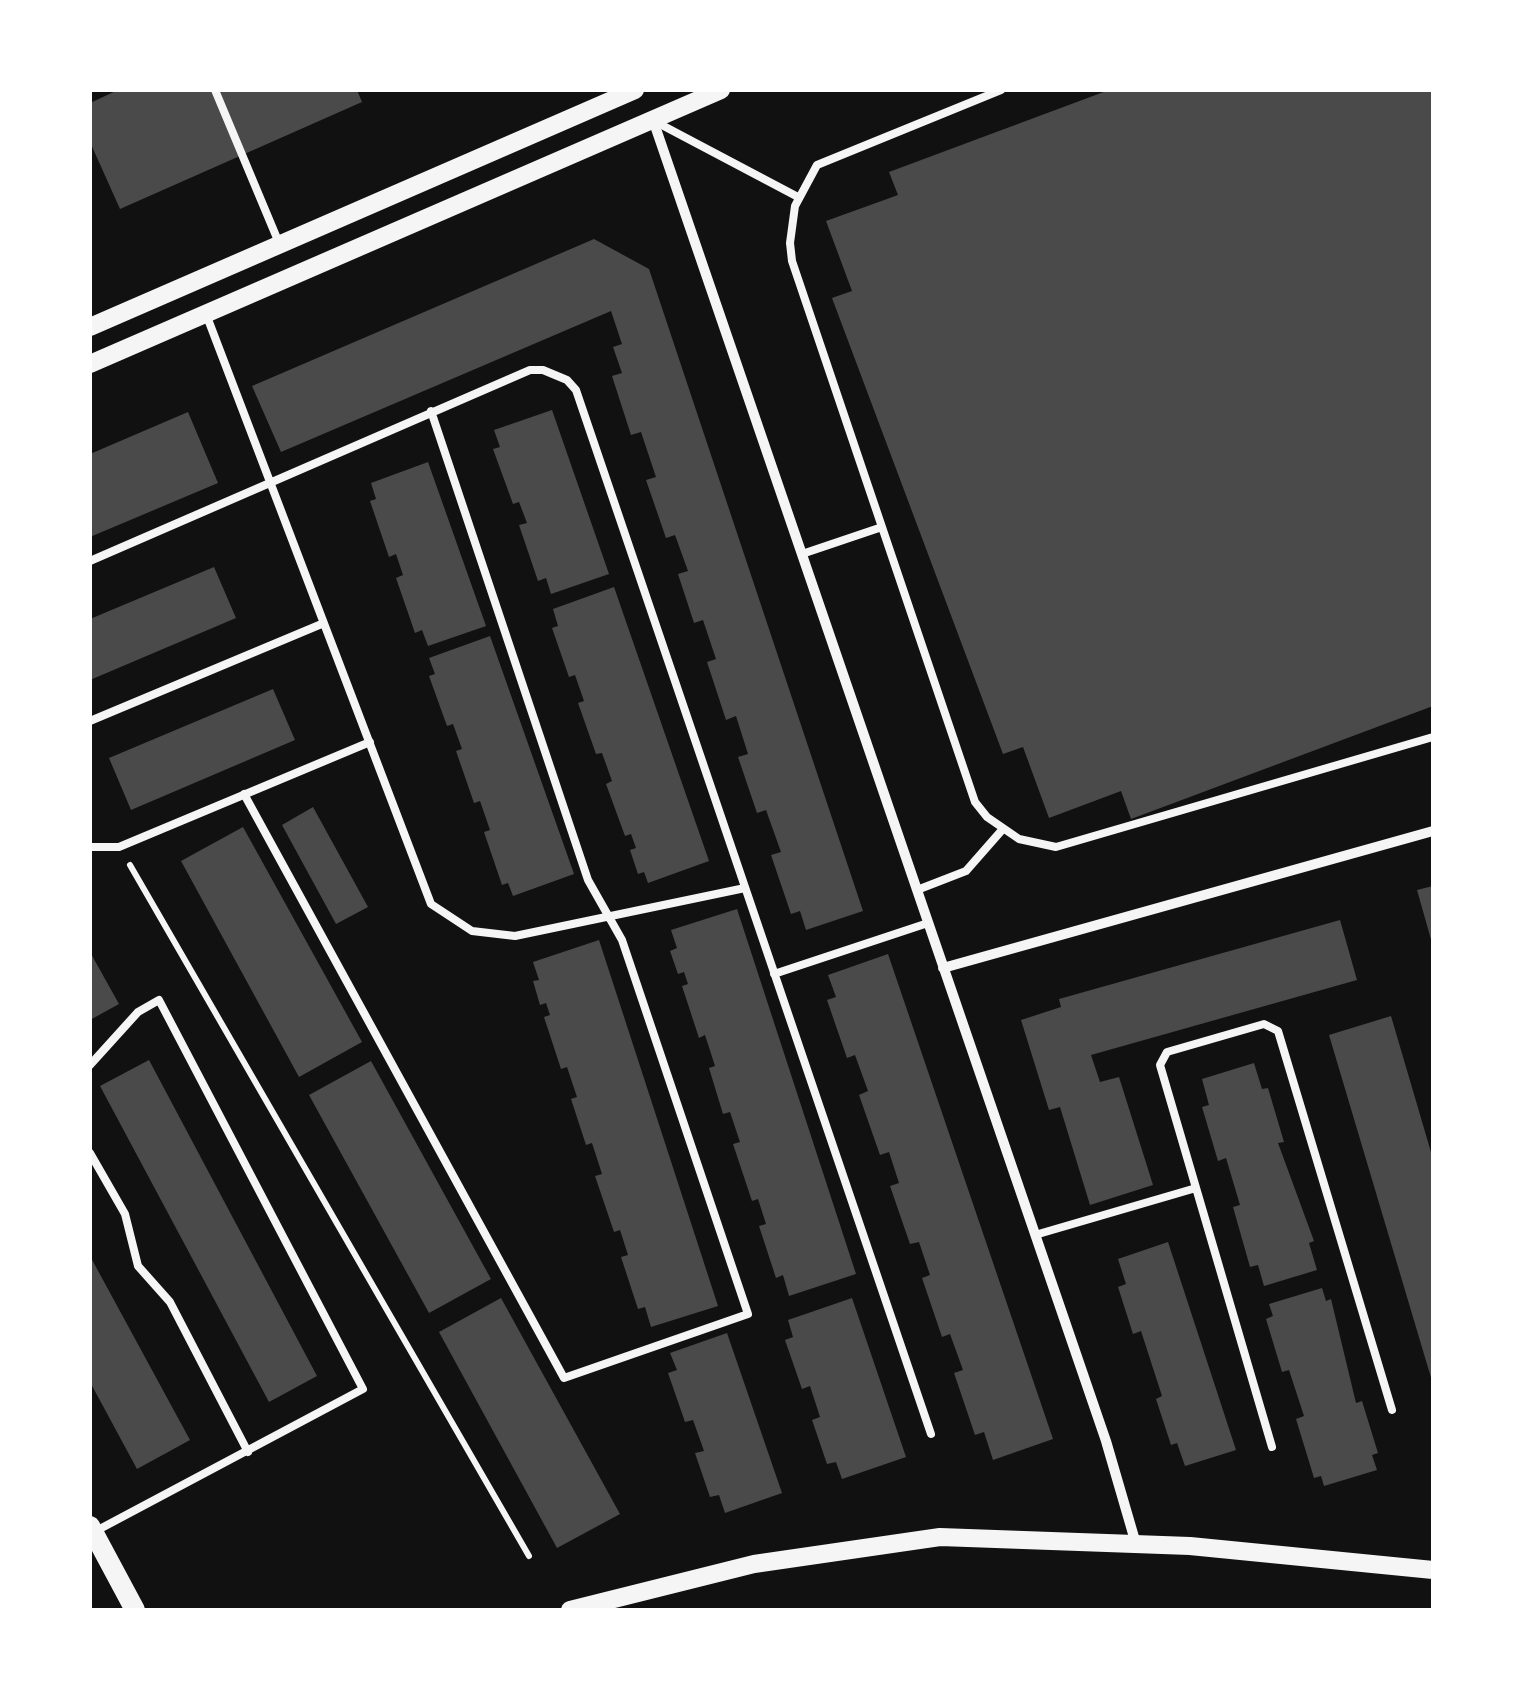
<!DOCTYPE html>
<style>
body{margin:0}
#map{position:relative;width:1523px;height:1700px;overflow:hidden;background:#111;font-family:"PT Sans Narrow",sans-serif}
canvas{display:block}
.frame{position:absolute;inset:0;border:92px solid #fff;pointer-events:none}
</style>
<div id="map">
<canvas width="1523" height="1700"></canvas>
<div class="frame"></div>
</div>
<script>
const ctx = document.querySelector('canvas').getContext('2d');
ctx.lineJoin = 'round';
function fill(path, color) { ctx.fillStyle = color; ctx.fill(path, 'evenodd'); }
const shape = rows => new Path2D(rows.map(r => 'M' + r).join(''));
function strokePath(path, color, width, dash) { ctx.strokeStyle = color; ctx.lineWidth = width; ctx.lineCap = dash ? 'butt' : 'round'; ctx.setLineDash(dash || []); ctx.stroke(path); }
const building = shape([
 [118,90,357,90,362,102,120,209,90,142,90,103],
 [1109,90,1433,90,1433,706,1131,819,1121,791,1049,818,1023,747,1003,754,832,298,852,291,826,221,898,195,889,172],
 [594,239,649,269,863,911,806,930,800,911,791,914,771,855,781,852,766,810,757,813,738,757,748,754,736,716,726,720,707,662,716,659,703,620,694,623,678,574,688,571,675,535,666,538,646,480,656,477,641,432,631,435,612,376,622,373,613,347,622,344,611,311,281,452,252,386],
 [552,410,609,574,551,594,546,578,538,581,519,525,527,523,519,502,513,504,493,449,500,447,494,430],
 [188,412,218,483,90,537,90,454],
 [428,462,486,626,428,646,422,630,415,633,396,578,403,575,396,554,389,557,370,501,376,499,371,483],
 [214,567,236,618,90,680,90,619],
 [614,587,709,861,648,883,644,872,638,874,630,850,636,848,631,834,625,836,606,784,612,781,602,753,596,754,578,703,584,701,575,675,569,677,552,628,558,626,553,609],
 [490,636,574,874,513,896,508,883,502,885,484,832,490,830,480,801,474,803,456,751,462,749,453,724,447,726,429,676,435,674,429,658],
 [273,689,295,740,131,810,109,758],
 [313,807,368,907,336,924,282,825],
 [243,827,362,1042,299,1077,181,861],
 [1433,886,1433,943,1432,943,1417,890],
 [737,909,856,1274,789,1296,783,1275,776,1278,759,1226,766,1224,758,1199,752,1201,733,1144,740,1142,730,1112,723,1114,709,1068,715,1066,705,1035,699,1038,682,986,688,984,684,972,678,974,670,951,677,948,671,930],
 [1340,920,1357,980,1091,1055,1100,1082,1119,1077,1153,1185,1090,1205,1060,1107,1049,1110,1021,1020,1061,1007,1059,999],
 [599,940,718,1306,651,1327,645,1307,638,1309,621,1257,628,1255,620,1230,614,1232,595,1176,602,1174,592,1143,586,1145,571,1099,577,1097,567,1067,561,1069,544,1017,550,1015,546,1003,540,1005,533,981,539,980,533,962],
 [90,952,119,1004,90,1020],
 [888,954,1053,1439,993,1460,984,1432,975,1435,954,1373,963,1370,950,1334,942,1337,922,1278,930,1275,919,1242,910,1244,890,1186,899,1183,889,1152,880,1155,859,1095,868,1091,855,1055,847,1058,827,1000,836,997,828,975],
 [1391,1016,1433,1159,1432,1381,1329,1035],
 [149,1060,317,1376,269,1402,100,1086],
 [371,1061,491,1279,429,1313,309,1095],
 [1254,1063,1262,1089,1268,1088,1284,1142,1278,1143,1314,1241,1309,1243,1317,1270,1264,1286,1258,1265,1250,1267,1233,1207,1240,1205,1226,1158,1218,1161,1202,1107,1209,1105,1202,1079],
 [1168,1242,1236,1450,1185,1466,1177,1443,1171,1445,1156,1399,1162,1396,1141,1331,1133,1334,1118,1287,1126,1284,1118,1259],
 [90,1256,190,1440,137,1469,90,1382],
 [1322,1288,1326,1301,1331,1299,1356,1403,1362,1401,1378,1453,1372,1455,1377,1470,1324,1486,1321,1476,1314,1478,1296,1419,1304,1416,1289,1370,1282,1372,1266,1319,1273,1316,1269,1304],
 [501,1298,620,1514,557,1548,439,1332],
 [852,1298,906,1457,842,1479,836,1462,827,1464,812,1420,820,1417,810,1386,802,1389,785,1340,793,1337,788,1320],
 [727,1333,782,1493,725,1513,719,1495,710,1497,695,1453,704,1451,693,1420,685,1422,668,1373,677,1370,670,1353]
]);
const path = shape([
 [130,865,529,1556]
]);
const service = shape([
 [215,90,279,243],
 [1001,90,817,165,795,206,790,243,792,261,975,802,987,817,1019,839,1056,847,1433,737],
 [656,122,798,197],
 [206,314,431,904,472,931,515,936,745,888],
 [802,554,882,527],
 [90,561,530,370,543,370,567,380,576,390,931,1434],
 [90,721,324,623],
 [244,794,564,1378,748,1314,622,940,588,880,431,411],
 [90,847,119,847,370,742],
 [917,890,966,871,1002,830],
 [774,974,928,923],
 [90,1065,138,1012,159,1000,363,1389,94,1532],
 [90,1153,125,1214,138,1266,170,1302,248,1452],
 [1035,1235,1196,1188],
 [1272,1447,1160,1065,1167,1052,1264,1024,1278,1031,1392,1410]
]);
const minor = shape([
 [653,120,1106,1441,1136,1544],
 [943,968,1433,831]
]);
const tertiary = shape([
 [90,327,635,90],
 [90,364,721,90],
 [570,1610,754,1564,940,1537,1190,1546,1433,1570]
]);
const secondary = shape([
 [90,1526,135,1610]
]);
fill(building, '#4a4a4a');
strokePath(path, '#f5f5f5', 6);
strokePath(service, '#f5f5f5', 8);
strokePath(minor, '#f5f5f5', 10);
strokePath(tertiary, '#f5f5f5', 18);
strokePath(secondary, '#f5f5f5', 20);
</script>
